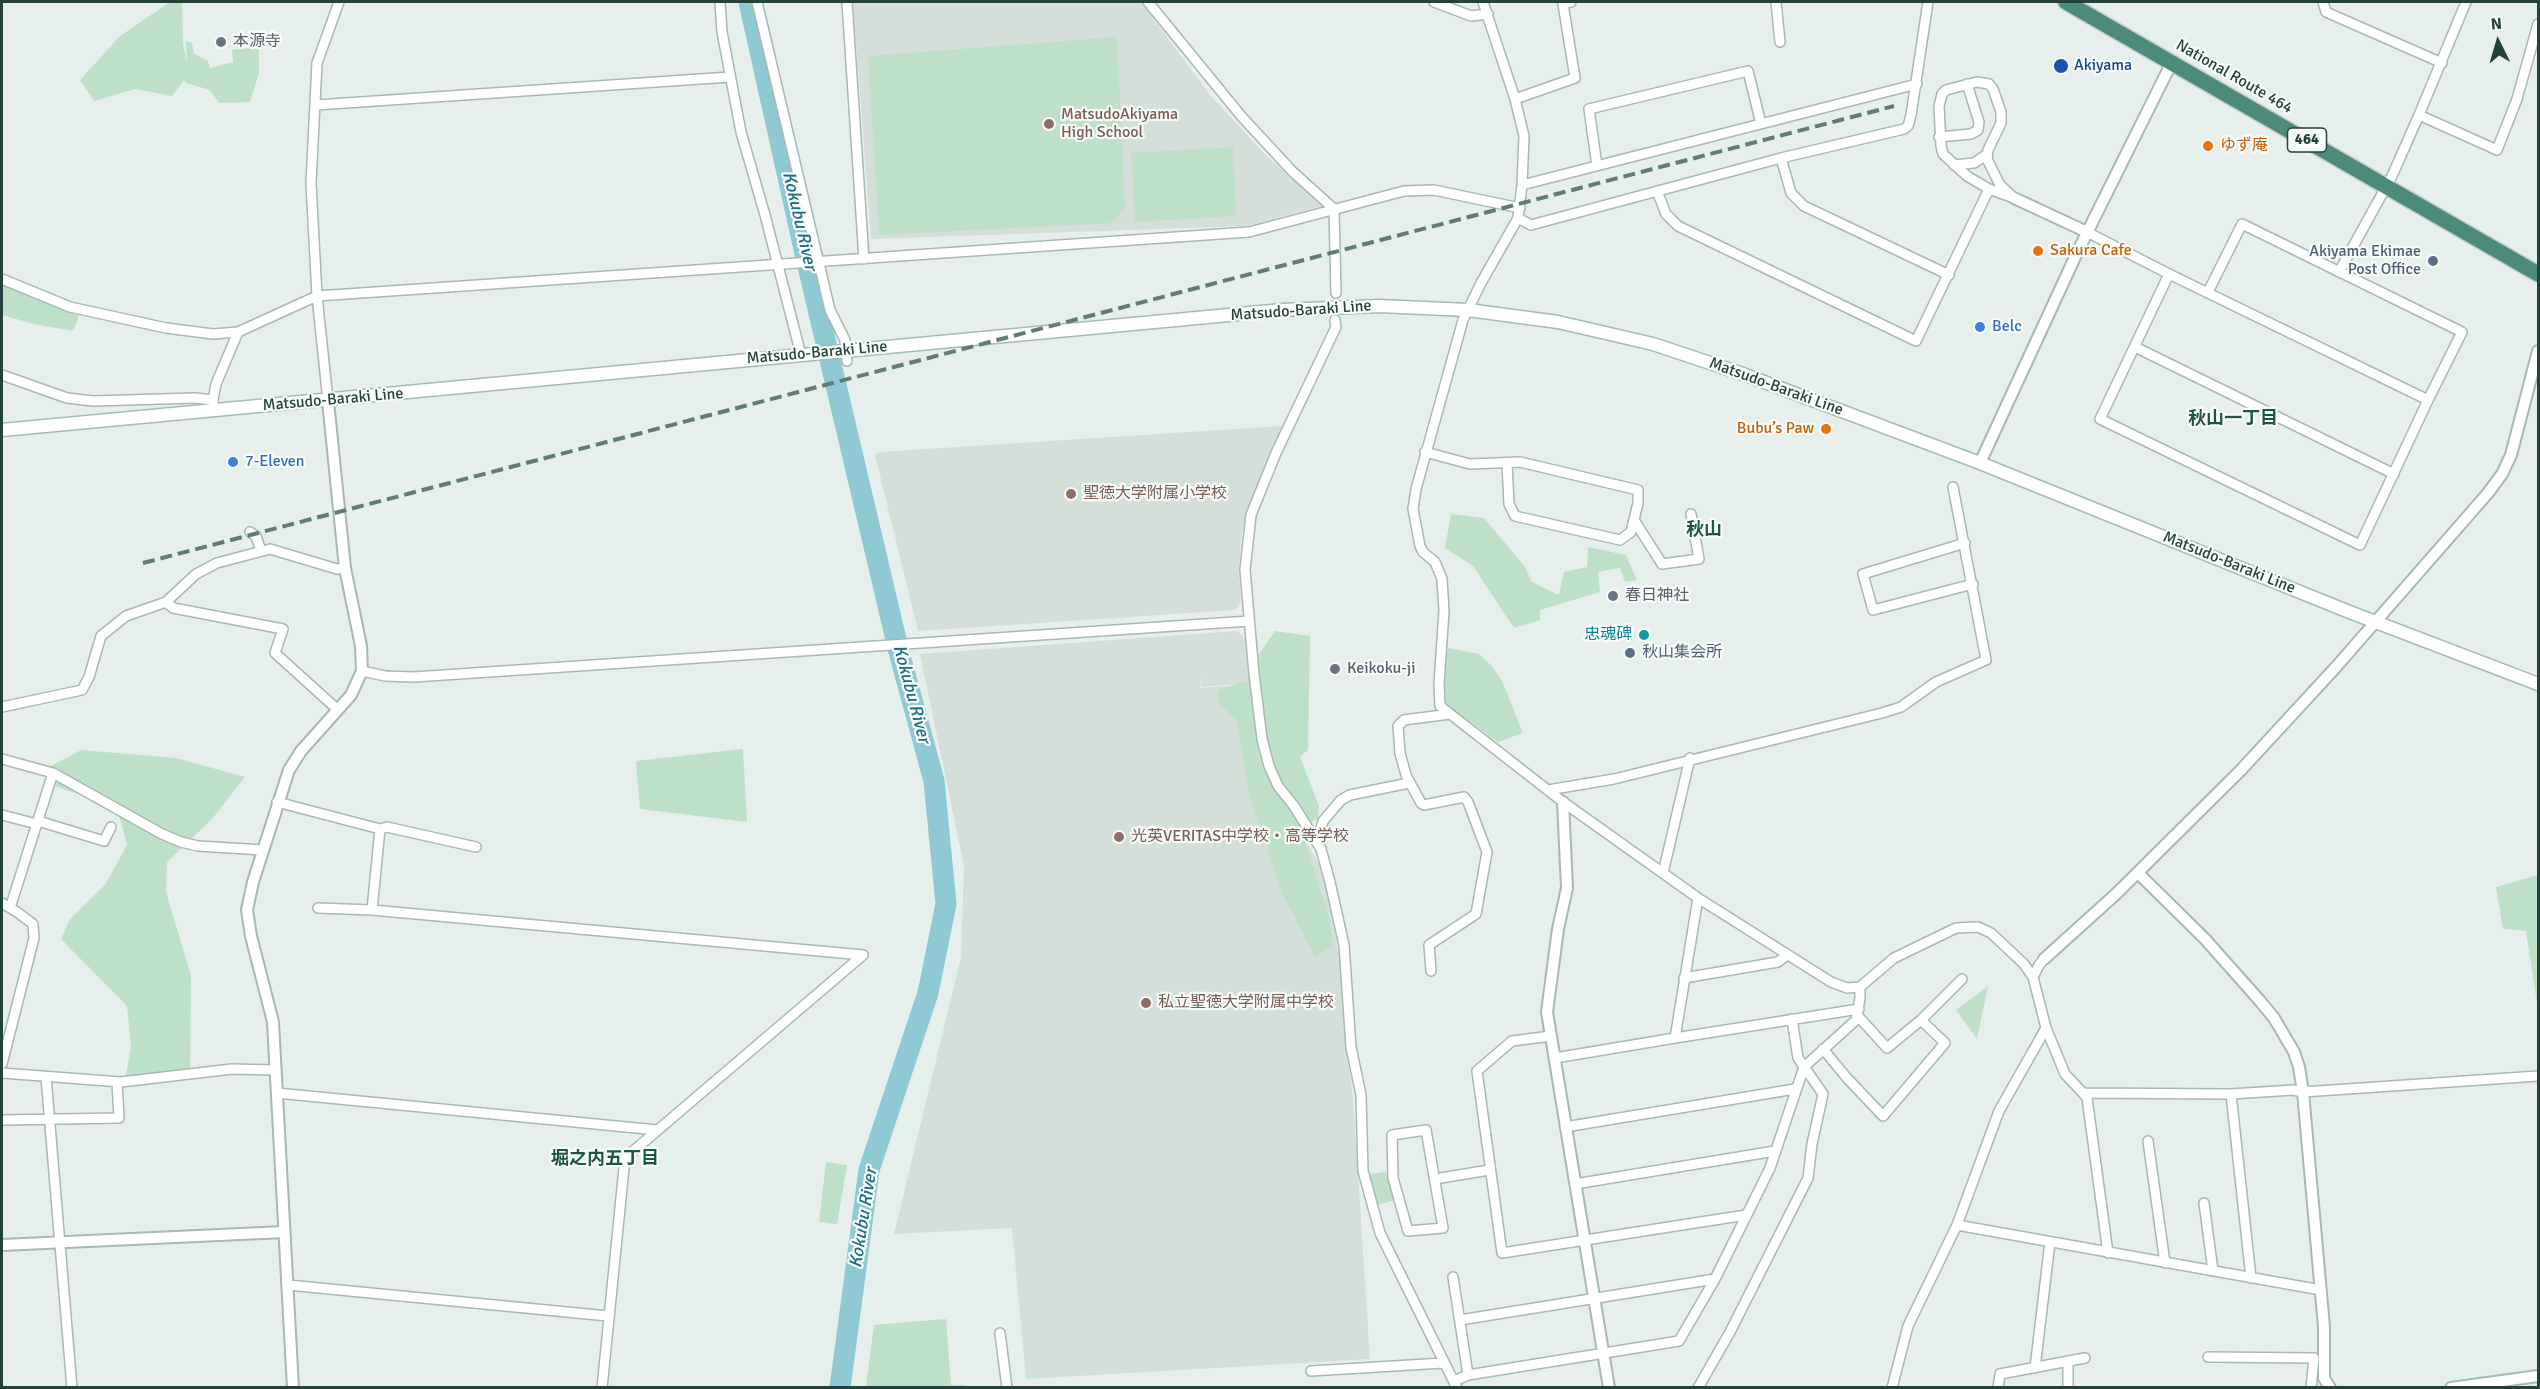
<!DOCTYPE html>
<meta charset="utf-8">
<style>
body{margin:0}
#map{position:relative;width:2540px;height:1389px;overflow:hidden;background:#e6efeb;font-family:Signika,sans-serif}
canvas{display:block}
.frame{position:absolute;inset:0;border:3px solid #24423a;pointer-events:none}
.north{position:absolute;left:2468px;top:12px;width:60px;height:60px;-webkit-text-stroke:4px #f7fbf9;paint-order:stroke;rotate:355deg;font-size:16px;font-weight:700;line-height:24px;text-align:center;color:#24423a}
.north::after{content:'';display:block;margin:auto;width:21px;height:27px;background:#24423a;clip-path:polygon(50% 0,100% 100%,50% 72%,0 100%)}
</style>
<div id="map">
<canvas width="2540" height="1389"></canvas>
<div class="frame"></div>
<div class="north">N</div>
</div>
<script>
const ctx = document.querySelector('canvas').getContext('2d');
ctx.lineJoin = 'round';
function fill(path, color) { ctx.fillStyle = color; ctx.fill(path, 'evenodd'); }
const shape = rows => new Path2D(rows.map(r => 'M' + r).join(''));
function strokePath(path, color, width, dash) { ctx.strokeStyle = color; ctx.lineWidth = width; ctx.lineCap = dash ? 'butt' : 'round'; ctx.setLineDash(dash || []); ctx.stroke(path); }
function write(font, color, halo, rows, align = 'center') {
  ctx.font = font + ' Signika,"Noto Sans JP",sans-serif'; ctx.lineWidth = 4.5; ctx.setLineDash([]); ctx.textBaseline = 'middle'; ctx.strokeStyle = halo; ctx.fillStyle = color; for (const [text, x, y, turn = 0] of rows) {
    ctx.save(); ctx.translate(x, y); ctx.rotate((+turn || 0) * Math.PI / 180); ctx.textAlign = isNaN(turn) ? turn : align; if (halo) ctx.strokeText(text, 0, 0); ctx.fillText(text, 0, 0); ctx.restore();
  }
}
const built = shape([
 [853,2,1141,2,1210,95,1263,152,1321,206,1246,226,871,239],
 [1282,426,1242,533,1239,567,1241,602,1235,610,918,631,875,455,880,452],
 [1237,631,1245,638,1249,683,1202,687,1200,673,1201,688,1249,684,1296,825,1317,860,1324,878,1340,958,1346,1048,1353,1096,1370,1359,1026,1379,1012,1228,894,1234,961,957,964,866,920,654]
]);
const green = shape([
 [168,2,182,2,183,44,187,63,186,41,192,43,194,54,208,61,210,68,233,62,232,50,259,47,259,73,250,102,219,103,210,90,186,83,184,80,172,96,135,89,94,101,80,80,120,36,167,4],
 [1117,37,1125,207,1112,223,879,235,868,56],
 [1233,147,1236,216,1135,222,1131,153],
 [2,283,79,316,73,331,34,324,2,315],
 [1451,514,1484,518,1525,567,1532,582,1559,595,1564,572,1587,567,1588,547,1626,555,1637,580,1625,582,1620,568,1598,572,1600,592,1540,610,1540,620,1514,628,1473,566,1445,548],
 [1275,631,1310,636,1308,750,1300,757,1319,806,1318,818,1301,830,1329,917,1333,946,1315,957,1282,893,1249,794,1237,721,1218,702,1218,690,1249,680,1257,675,1259,654],
 [1448,648,1479,654,1492,666,1503,683,1523,733,1498,742,1446,704,1444,680],
 [743,749,747,822,640,809,636,761],
 [81,750,176,758,245,777,212,819,167,862,166,892,191,976,190,1073,176,1078,126,1075,131,1046,127,1006,61,939,70,919,105,885,127,845,117,807,57,787,42,771],
 [2538,875,2538,1010,2526,931,2503,929,2496,887],
 [1988,986,1977,1039,1956,1010],
 [826,1162,847,1165,837,1224,819,1222],
 [1386,1172,1396,1200,1376,1205,1369,1174],
 [946,1319,951,1385,964,1385,964,1387,866,1387,874,1325]
]);
const river = shape([
 [749,2,806,258,899,652,934,781,946,904,928,993,869,1170,840,1388]
]);
const minor = shape([
 [720,2,722,32,741,132,765,215,801,355],
 [757,2,830,310,845,340,847,361],
 [847,2,864,259],
 [1148,2,1242,117,1293,172,1334,209,1336,293],
 [1434,2,1471,16,1488,14],
 [1483,2,1515,99,1524,136,1522,185,1518,218,1481,283,1463,320,1416,489,1413,509,1420,546,1423,552,1435,562,1442,579,1444,611,1439,684,1440,706,1563,802,1698,898,1831,982,1847,988,1860,987,1894,958,1956,928,1978,927,1991,933,2024,964,2033,977,2046,1028,1999,1111,1957,1225,1908,1326,1892,1388],
 [1776,2,1780,42],
 [2323,2,2326,12,2442,63],
 [2466,2,2419,115,2497,150,2517,99,2538,24],
 [1977,82,1989,84,1993,89,2001,112,2001,123,1988,150,1987,159,2000,185,2014,198,1989,189,1967,176,1943,154,1941,146,1939,106,1942,94,1946,90,1977,82],
 [1515,99,1575,78,1563,4,1571,2],
 [316,105,730,77],
 [1939,137,1971,134,1978,130,1979,122,1967,84],
 [1781,158,1791,193,1804,206,1949,275],
 [1954,165,1974,163,1986,155],
 [1597,166,1589,109,1748,71,1761,124],
 [1522,185,1917,84],
 [1657,191,1666,214,1678,226,1916,341,1989,189],
 [1518,218,1531,225,1781,158,1904,129,1908,126,1911,115,1928,2],
 [2087,232,2169,274,2428,400,2462,332,2242,224,2208,292],
 [2339,272,2392,176,2419,115],
 [2169,274,2100,419,2234,484,2360,545,2428,400],
 [2,279,70,307,166,328,213,334,238,332,317,296,1249,232,1404,191,1434,190,1520,208],
 [1335,320,1336,327,1276,453,1251,515,1245,570,1254,674,1262,739,1269,766,1278,786,1294,806,1321,849,1330,882,1344,945,1351,1047,1361,1095,1363,1171,1380,1233,1457,1388],
 [2135,347,2394,474],
 [2,375,67,398,93,401,195,398,213,400,214,411],
 [213,400,216,384,238,332],
 [328,401,317,296,311,183,317,63,339,2],
 [1425,452,1470,464,1520,462,1638,490,1638,503,1631,532,1620,540,1515,516,1509,504,1507,463],
 [1634,520,1662,564,1699,559,1691,514],
 [250,532,256,536,261,551],
 [1965,543,1863,574,1873,610,1973,584],
 [166,602,173,608,283,629,275,653,338,710],
 [362,671,385,676,414,677,1249,621],
 [2,707,82,690,89,677,101,636,126,616,166,602,196,574,217,563,270,549,337,569,345,568],
 [2,759,53,773,162,834,181,842,198,846,263,850],
 [1548,790,1614,779,1882,713,1901,707,1936,682,1986,660,1953,487],
 [277,802,380,829,387,827,476,847],
 [2,815,37,824],
 [38,821,104,841,111,827],
 [1317,842,1323,821,1341,800,1350,795,1409,783],
 [1663,873,1690,758],
 [1698,898,1675,1038,1859,1009],
 [2,903,17,912,33,924,34,938,2,1064],
 [10,908,53,773],
 [318,908,372,910,863,955],
 [372,910,380,829],
 [1431,971,1429,945,1476,914,1487,852,1468,802,1464,797,1424,805,1421,803,1406,775,1400,753,1398,726,1404,720,1450,714],
 [2033,977,2039,965,2044,959],
 [1684,978,1778,962,1787,955],
 [1857,1015,1887,1048,1921,1020,1962,979],
 [2046,1028,2065,1074,2083,1093,2231,1094,2293,1090,2303,1092,2538,1076],
 [1551,1036,1512,1041,1477,1071,1502,1253,1746,1215],
 [1823,1049,1847,1078,1883,1116,1945,1043,1921,1020],
 [1555,1058,1675,1038],
 [2,1073,121,1082,232,1069,276,1070],
 [46,1077,72,1388],
 [277,1093,657,1130],
 [2083,1093,2087,1098,2108,1253],
 [2231,1094,2251,1278],
 [2,1120,119,1118,117,1082],
 [1565,1127,1795,1089],
 [1426,1130,1443,1228,1408,1231,1393,1178,1392,1135,1426,1130],
 [2148,1141,2165,1263],
 [1435,1179,1489,1170],
 [1575,1184,1775,1151],
 [2204,1203,2213,1271],
 [1957,1225,2321,1290],
 [1453,1277,1468,1375],
 [288,1285,608,1316],
 [1460,1320,1715,1279],
 [1000,1333,1007,1388],
 [2208,1357,2314,1358,2311,1388],
 [2068,1361,2068,1388],
 [2035,1368,2050,1242],
 [1311,1371,1443,1363],
 [1454,1381,1468,1375,1679,1341,1715,1279,1770,1168,1804,1067,1856,1020,1860,998,1860,987],
 [602,1388,625,1158,863,955],
 [1698,1388,1730,1332,1808,1178,1812,1144,1823,1094,1798,1058,1792,1019],
 [1998,1388,2000,1374,2085,1358]
]);
const tertiary = shape([
 [2014,198,2087,232],
 [1980,463,2076,255,2172,62],
 [1563,802,1567,888,1558,929,1547,1012,1609,1388],
 [2138,873,2205,939,2260,1001,2274,1018,2294,1052,2299,1067,2303,1092,2324,1327,2324,1378,2330,1388],
 [2044,959,2116,894,2241,770,2336,667,2488,493,2502,474,2511,455,2538,351],
 [2,1245,284,1232],
 [293,1388,273,1022,251,936,247,910,253,882,289,770,301,751,351,695,362,671,361,646,345,568,328,401],
 [2451,1388,2538,1376]
]);
const secondary = shape([
 [2,430,1282,310,1379,306,1468,310,1558,322,1653,344,1743,374,1980,463,2352,613,2538,684]
]);
const trunk = shape([
 [2066,2,2538,274]
]);
const rail = shape([
 [143,563,1894,106]
]);
const markers = [
 [221,42,6,"#6b7280"],
 [2061,66,8,"#1a4fb4"],
 [1049,124,6,"#8d6e63"],
 [2208,146,6,"#e8710a"],
 [2038,251,6,"#e8710a"],
 [2433,261,6,"#5c6f8a"],
 [1980,327,6,"#3f7fe0"],
 [1826,429,6,"#e8710a"],
 [233,462,6,"#3f7fe0"],
 [1071,494,6,"#8d6e63"],
 [1613,596,6,"#6b7280"],
 [1644,635,6,"#0f9aa8"],
 [1630,653,6,"#5c6f8a"],
 [1335,669,6,"#6b7280"],
 [1119,837,6,"#8d6e63"],
 [1146,1003,6,"#8d6e63"]
];
const shields = [
 [2307,140,39]
];
const shieldNames = [
 ["464",2307,140]
];
const worshipNames = [
 ["本源寺",233,42],
 ["春日神社",1625,596],
 ["Keikoku-ji",1347,669]
];
const transitNames = [
 ["Akiyama",2074,66]
];
const streetNames = [
 ["National Route 464",2234,77,30],
 ["Matsudo-Baraki Line",1301,311,-4],
 ["Matsudo-Baraki Line",817,353,-5],
 ["Matsudo-Baraki Line",1776,387,20],
 ["Matsudo-Baraki Line",333,400,-5],
 ["Matsudo-Baraki Line",2229,563,22]
];
const educationNames = [
 ["MatsudoAkiyama",1061,115],
 ["High School",1061,133],
 ["聖徳大学附属小学校",1083,494],
 ["光英VERITAS中学校・高等学校",1131,837],
 ["私立聖徳大学附属中学校",1158,1003]
];
const foodNames = [
 ["ゆず庵",2220,146],
 ["Sakura Cafe",2050,251],
 ["Bubu’s Paw",1814,429,"right"]
];
const serviceNames = [
 ["Akiyama Ekimae",2421,252],
 ["Post Office",2421,270],
 ["秋山集会所",1642,653,"left"]
];
const shopNames = [
 ["Belc",1992,327],
 ["7-Eleven",245,462]
];
const cultureNames = [
 ["忠魂碑",1632,635]
];
const waterNames = [
 ["Kokubu River",799,221,77],
 ["Kokubu River",911,694,75],
 ["Kokubu River",864,1218,-81]
];
const neighbourhoodNames = [
 ["秋山一丁目",2233,419],
 ["秋山",1704,530],
 ["堀之内五丁目",605,1159]
];
fill(built, '#d4dfda');
fill(green, '#bfe0c8');
strokePath(river, '#8ec9d4', 21);
strokePath(minor, '#a8b8b2', 12);
strokePath(tertiary, '#a8b8b2', 14);
strokePath(secondary, '#a4bbb3', 15);
strokePath(trunk, '#c2cac8', 18);
strokePath(minor, '#fff', 9);
strokePath(tertiary, '#fff', 10);
strokePath(secondary, '#fff', 12);
strokePath(trunk, '#4c8a7c', 15);
strokePath(rail, '#5f7d75', 4, [12, 6]);
for (const [x, y, r, color] of markers) { const dot = new Path2D(); dot.arc(x, y, r, 0, 2 * Math.PI); ctx.fillStyle = color; ctx.fill(dot); strokePath(dot, '#f7fbf9', 2); }
for (const [x, y, w] of shields) { const box = new Path2D(); box.roundRect(x - w / 2, y - 12, w, 24, 4.5); ctx.fillStyle = '#f7fbf9'; ctx.fill(box); strokePath(box, '#24423a', 1.5); }
write('bold 15px', '#24423a', null, shieldNames);
write('16px', '#5b616d', '#f7fbf9', worshipNames, 'left');
write('16px', '#164399', '#f7fbf9', transitNames, 'left');
write('16px', '#24423a', '#f7fbf9', streetNames);
write('16px', '#785e54', '#f7fbf9', educationNames, 'left');
write('16px', '#c56008', '#f7fbf9', foodNames, 'left');
write('16px', '#4e5e75', '#f7fbf9', serviceNames, 'right');
write('16px', '#366cbe', '#f7fbf9', shopNames, 'left');
write('16px', '#0d838f', '#f7fbf9', cultureNames, 'right');
write('italic 18px', '#1c6f80', '#f7fbf9', waterNames);
write('bold 18px', '#1f5548', '#f7fbf9', neighbourhoodNames);
</script>
